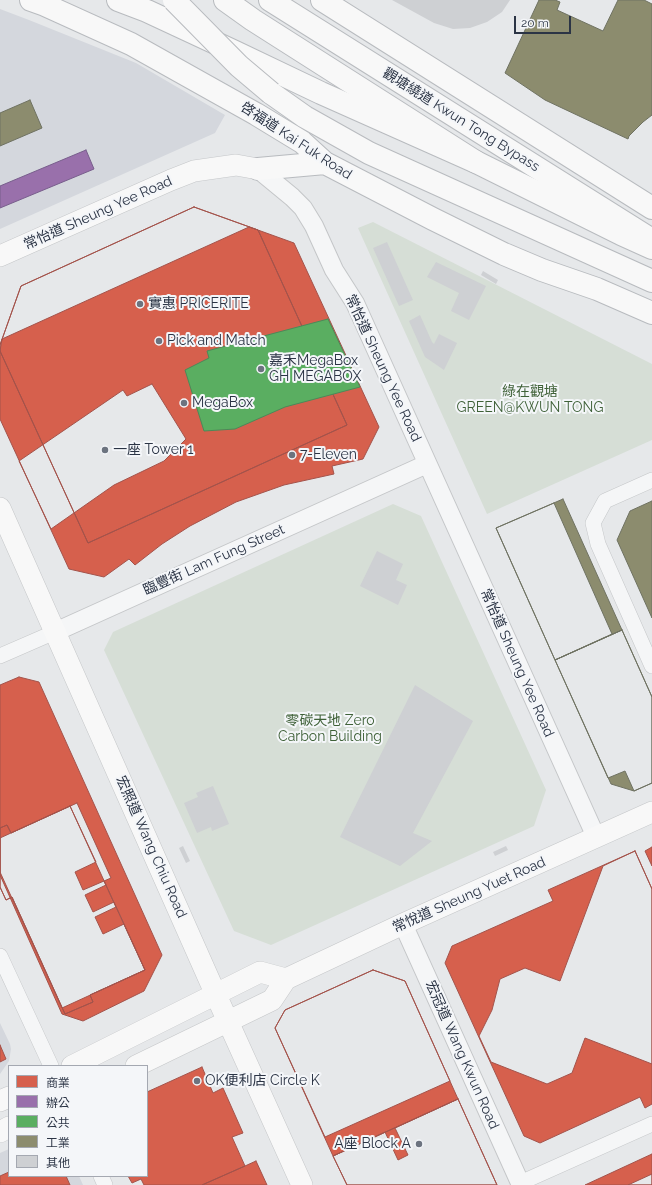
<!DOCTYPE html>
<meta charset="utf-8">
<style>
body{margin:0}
#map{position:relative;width:652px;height:1185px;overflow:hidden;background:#e6e8ea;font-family:Raleway,"Noto Sans TC",sans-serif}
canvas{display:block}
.legend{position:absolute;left:8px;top:1065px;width:140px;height:112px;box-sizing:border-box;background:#f4f6f9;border:1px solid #a4a8b1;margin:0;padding:5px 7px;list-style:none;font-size:12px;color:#2b3445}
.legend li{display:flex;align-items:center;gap:8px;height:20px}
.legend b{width:20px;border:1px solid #a4a8b1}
.scale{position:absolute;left:514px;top:16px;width:57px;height:18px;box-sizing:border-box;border:2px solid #2b3445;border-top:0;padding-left:5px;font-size:12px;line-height:14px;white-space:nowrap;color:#2b3445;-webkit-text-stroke:3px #f4f6f9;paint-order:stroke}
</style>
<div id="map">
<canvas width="652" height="1185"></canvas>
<ul class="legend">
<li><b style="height:11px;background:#d6604d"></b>商業</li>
<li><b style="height:11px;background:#9970ab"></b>辦公</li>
<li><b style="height:11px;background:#5aae61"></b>公共</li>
<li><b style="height:11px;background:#8c8c6e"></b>工業</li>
<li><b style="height:11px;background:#ced0d3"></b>其他</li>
</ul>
<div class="scale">20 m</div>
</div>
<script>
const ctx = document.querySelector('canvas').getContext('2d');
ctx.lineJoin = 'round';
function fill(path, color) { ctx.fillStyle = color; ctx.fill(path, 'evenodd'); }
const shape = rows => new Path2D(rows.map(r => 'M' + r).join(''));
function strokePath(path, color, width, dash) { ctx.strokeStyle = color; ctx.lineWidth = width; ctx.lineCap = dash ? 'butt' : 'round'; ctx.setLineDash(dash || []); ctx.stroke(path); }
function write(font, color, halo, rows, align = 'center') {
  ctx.font = font + ' Raleway,"Noto Sans TC",sans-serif'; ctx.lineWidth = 4; ctx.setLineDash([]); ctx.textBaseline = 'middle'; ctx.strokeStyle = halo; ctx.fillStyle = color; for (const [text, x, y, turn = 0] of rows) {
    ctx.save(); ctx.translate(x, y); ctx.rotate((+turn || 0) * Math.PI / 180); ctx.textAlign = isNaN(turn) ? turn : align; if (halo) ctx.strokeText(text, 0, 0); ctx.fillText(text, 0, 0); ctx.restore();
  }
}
const built = shape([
 [0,9,29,20,136,63,225,115,215,133,0,229],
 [0,1023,10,1044,11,1049,9,1061,0,1074],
 [9,1149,9,1176,79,1176,83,1185,0,1185,0,1153]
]);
const green = shape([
 [373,222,652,364,652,440,487,514,358,228],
 [393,504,421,516,546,790,534,826,271,945,234,931,104,650,113,632]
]);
const shops = shape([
 [194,207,294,243,379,427,363,459,332,466,334,474,284,485,236,502,190,526,162,544,135,565,129,559,104,577,69,569,0,419,0,345,21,286,194,207],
 [194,207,258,230,347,425,88,543,0,351,0,345,21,286,194,207],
 [249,227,258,230,347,425,88,543,0,351,2,339,249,227],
 [152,384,186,439,164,461,114,485,51,529,19,461,123,390,127,396,152,384],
 [19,677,39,682,162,955,144,991,83,1021,62,1014,0,875,0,685,19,677],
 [77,803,111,878,104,881,106,885,85,895,93,912,114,902,145,970,90,995,93,1002,65,1014,12,897,6,900,0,887,0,828,7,825,11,833,77,803],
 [70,806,96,862,75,872,83,890,104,881,145,970,90,995,93,1002,65,1014,12,897,6,900,0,887,0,828,7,825,11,833,70,806],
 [70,806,116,907,95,917,103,934,124,924,145,970,62,1008,0,872,0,838,70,806],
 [652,847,652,866,645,851,652,847],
 [635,851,652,889,652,1104,645,1108,640,1097,540,1143,524,1136,445,963,452,946,553,901,548,890,635,851],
 [635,851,652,889,652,1064,585,1038,572,1073,547,1084,491,1062,479,1036,492,1010,500,979,525,968,560,981,603,866,635,851],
 [373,970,405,981,458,1099,333,1156,275,1028,285,1010,373,970],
 [373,970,405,981,450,1081,325,1137,275,1028,285,1010,373,970],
 [0,1045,6,1059,0,1062,0,1045],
 [202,1067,213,1093,223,1088,243,1133,232,1137,245,1166,202,1185,144,1185,141,1179,132,1183,128,1176,147,1176,147,1092,202,1067],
 [458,1099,497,1185,347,1185,333,1156,458,1099],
 [458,1099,497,1185,347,1185,333,1156,385,1132,398,1160,408,1155,395,1128,458,1099],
 [652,1154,652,1185,585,1185,652,1154],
 [256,1161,267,1185,202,1185,245,1166,256,1161],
 [9,1172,9,1176,66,1176,70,1185,0,1185,0,1176,9,1172],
 [652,1174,652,1185,628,1185,652,1174]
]);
const offices = shape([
 [86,150,94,169,0,208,0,186,86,150]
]);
const public = shape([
 [328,319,360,387,285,407,235,429,204,431,185,370,209,358,207,351,328,319]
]);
const industry = shape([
 [539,0,555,0,560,2,557,10,603,31,618,0,644,0,652,4,652,115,643,122,629,136,628,139,545,100,505,73,539,0],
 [30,100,42,128,0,146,0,113,30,100],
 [563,499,622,630,555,660,496,528,563,499],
 [652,501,652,618,617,540,630,511,652,501],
 [554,503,612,634,555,660,496,528,554,503],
 [622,630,652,697,652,783,634,791,611,784,555,660,622,630],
 [622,630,652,697,652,783,634,791,625,771,608,778,555,660,622,630]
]);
const building = shape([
 [392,0,510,0,502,12,487,22,470,28,453,29,434,23],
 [387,242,413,300,399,306,373,248],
 [436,262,486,286,469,320,451,311,459,293,427,277],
 [483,271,498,280,496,284,481,275],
 [420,315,432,342,434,344,439,334,457,343,444,370,425,357,409,321],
 [377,551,403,564,396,580,407,585,398,605,360,586],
 [415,685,473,721,413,833,432,841,400,866,340,837],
 [213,786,229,824,212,831,211,827,197,833,184,803,198,797,196,793],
 [183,846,190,861,186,863,179,848],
 [506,846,508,850,495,856,493,852]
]);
const minor = shape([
 [652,480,605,501,593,523,598,544,652,666],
 [0,656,55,632],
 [0,956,51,1066],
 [101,1176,105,1185],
 [520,1183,652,1124]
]);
const tertiary = shape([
 [258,169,292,197,303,208,314,226,334,270,355,303,596,837],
 [55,632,427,464],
 [403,924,521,1185]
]);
const secondary = shape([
 [0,256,171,180,194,171,236,165,258,169],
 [0,508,216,995,302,1185],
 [72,1066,260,972,286,979],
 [136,1066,272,1000,286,979,403,924,652,812],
 [0,1101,9,1097],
 [0,1132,9,1127]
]);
const trunk = shape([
 [31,0,45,5,131,44,256,114,302,142,325,163,433,219,504,254,542,270,597,289,652,313],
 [118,0,147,11,235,52,321,93,476,162,621,234,652,248],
 [258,169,325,163]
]);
const motorway = shape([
 [225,0,253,20,476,162],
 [270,0,652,240],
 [322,0,652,208],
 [271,93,305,117,369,153,652,281]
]);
const motorwayBridge = shape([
 [174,0,239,66,271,93]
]);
const markers = [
 [140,304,4,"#6c737f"],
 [159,341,4,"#6c737f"],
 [261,369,4,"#6c737f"],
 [184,403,4,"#6c737f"],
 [105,450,4,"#6c737f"],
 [292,455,4,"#6c737f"],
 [197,1081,4,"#6c737f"],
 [419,1144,4,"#6c737f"]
];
const streetNames = [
 ["觀塘繞道 Kwun Tong Bypass",461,120,32],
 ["啓福道 Kai Fuk Road",296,141,33],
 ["常怡道 Sheung Yee Road",98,213,-24],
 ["常怡道 Sheung Yee Road",383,368,65],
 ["臨豐街 Lam Fung Street",214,560,-24],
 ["常怡道 Sheung Yee Road",517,663,66],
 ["宏照道 Wang Chiu Road",151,847,66],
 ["常悅道 Sheung Yuet Road",469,895,-24],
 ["宏冠道 Wang Kwun Road",462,1055,66]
];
const poiNames = [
 ["實惠 PRICERITE",148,304],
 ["Pick and Match",167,341],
 ["嘉禾MegaBox",269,361],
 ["GH MEGABOX",269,377],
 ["MegaBox",192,403],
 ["一座 Tower 1",113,450],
 ["7-Eleven",300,455],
 ["OK便利店 Circle K",205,1081],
 ["A座 Block A",411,1144,"right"]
];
const parkNames = [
 ["綠在觀塘",530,392],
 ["GREEN@KWUN TONG",530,408],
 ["零碳天地 Zero",330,721],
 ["Carbon Building",330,737]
];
fill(built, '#d4d7dd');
fill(green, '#d6ded6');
fill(shops, '#d6604d');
strokePath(shops, '#a3534b', 1);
fill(offices, '#9970ab');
strokePath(offices, '#785e8c', 1);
fill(public, '#5aae61');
strokePath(public, '#4c8959', 1);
fill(industry, '#8c8c6e');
strokePath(industry, '#6f7262', 1);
fill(building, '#ced0d3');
strokePath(minor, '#c4c6c8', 16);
strokePath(tertiary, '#c4c6c8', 20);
strokePath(secondary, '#c4c6c8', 22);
strokePath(trunk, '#b8bbbf', 24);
strokePath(motorway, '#b8bbbf', 24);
strokePath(minor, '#f5f6f7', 15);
strokePath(tertiary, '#f5f6f7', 18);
strokePath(secondary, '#f8f8f8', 21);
strokePath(trunk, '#f8f8f8', 22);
strokePath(motorway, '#f8f8f8', 22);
strokePath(motorwayBridge, '#b8bbbf', 24, []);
strokePath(motorwayBridge, '#f8f8f8', 22);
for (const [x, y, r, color] of markers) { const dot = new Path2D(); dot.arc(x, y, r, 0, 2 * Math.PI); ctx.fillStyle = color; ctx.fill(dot); strokePath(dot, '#f4f6f9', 1.5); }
write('14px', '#2b3445', '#f4f6f9', streetNames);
write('14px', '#2b3445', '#f4f6f9', poiNames, 'left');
write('14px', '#3f6138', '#f4f6f9', parkNames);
</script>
